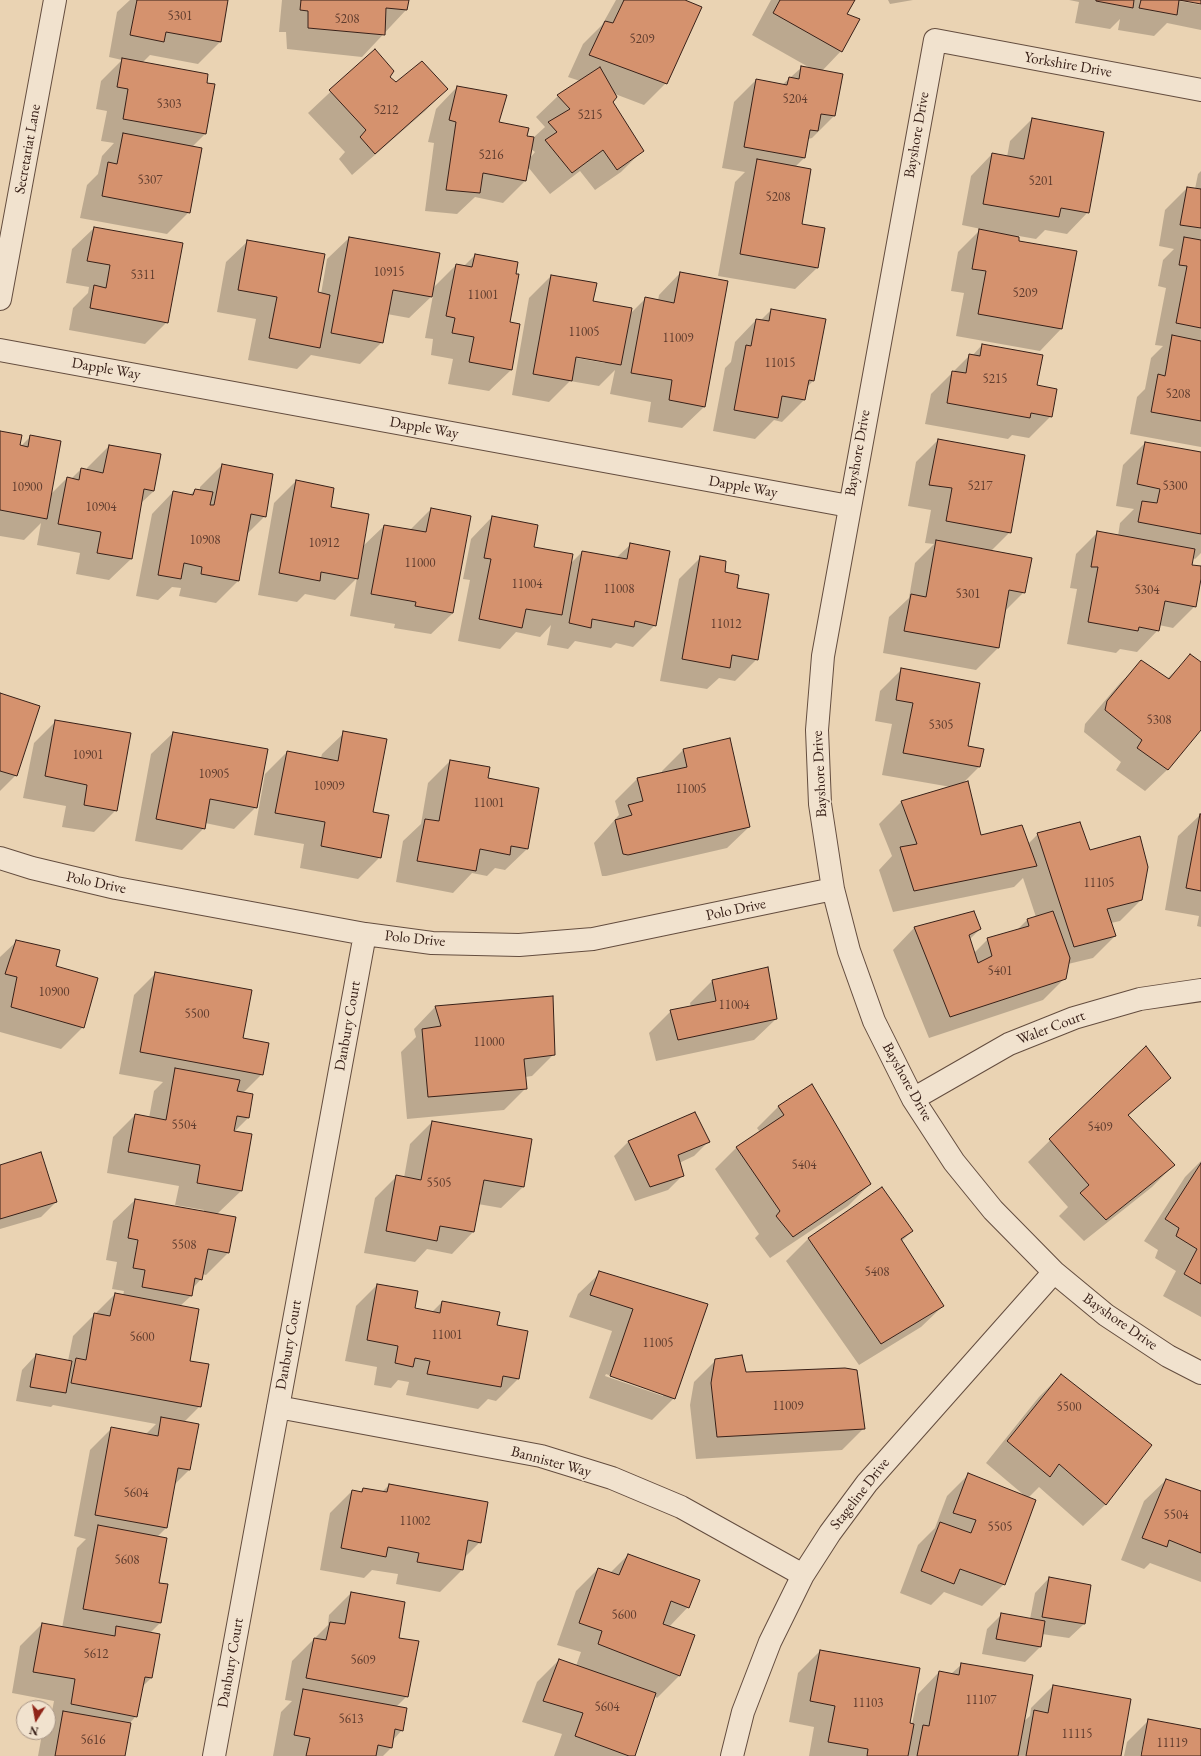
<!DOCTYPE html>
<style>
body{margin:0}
#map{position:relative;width:1201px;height:1756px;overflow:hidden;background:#ead3b3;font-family:"EB Garamond",serif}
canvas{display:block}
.north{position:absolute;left:16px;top:1700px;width:40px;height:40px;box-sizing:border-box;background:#f1e2ce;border:1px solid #a79485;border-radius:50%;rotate:191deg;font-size:11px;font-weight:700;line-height:16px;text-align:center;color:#382018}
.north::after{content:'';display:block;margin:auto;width:14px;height:18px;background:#8f2418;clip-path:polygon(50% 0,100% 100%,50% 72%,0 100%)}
</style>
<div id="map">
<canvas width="1201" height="1756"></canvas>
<div class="north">N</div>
</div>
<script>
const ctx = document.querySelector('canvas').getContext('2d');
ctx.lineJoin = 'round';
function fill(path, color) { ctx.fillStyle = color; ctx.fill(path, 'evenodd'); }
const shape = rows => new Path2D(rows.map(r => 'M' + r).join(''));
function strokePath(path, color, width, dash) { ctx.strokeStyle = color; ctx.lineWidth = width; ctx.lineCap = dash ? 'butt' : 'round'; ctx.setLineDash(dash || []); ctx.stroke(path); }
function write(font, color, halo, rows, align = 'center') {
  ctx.font = font + ' "EB Garamond",serif'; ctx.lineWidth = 3.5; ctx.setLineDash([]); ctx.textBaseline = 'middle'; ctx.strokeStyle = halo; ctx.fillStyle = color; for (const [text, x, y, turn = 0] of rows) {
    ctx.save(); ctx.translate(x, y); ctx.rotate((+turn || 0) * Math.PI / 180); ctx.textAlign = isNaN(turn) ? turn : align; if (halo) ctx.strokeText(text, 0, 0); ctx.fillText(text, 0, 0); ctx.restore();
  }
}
const shadow = shape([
 [130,0,227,0,220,42,198,64,150,55,142,63,214,85,205,134,192,147,189,212,167,234,80,218,87,185,98,174,102,156,114,143,101,141,107,111,96,109,101,81,122,60,109,57,117,12],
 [282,0,408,0,406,10,362,57,287,49,286,32,279,32],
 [616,0,682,0,666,83,644,105,615,94,612,102,643,150,621,172,595,190,580,171,550,194,528,167,525,181,503,203,475,197,457,214,425,211,434,143,428,142,436,109,457,87,497,123,526,136,533,138,545,127,536,117,558,96,580,81,568,77,583,44,602,25],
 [531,149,535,152,530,158],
 [771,0,854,0,846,14,841,51,822,71,841,74,834,116,812,138,808,139,804,158,795,167,800,225,817,268,795,289,718,276,735,182,745,172,722,168,734,102,756,80,782,85,802,67,812,69,752,35],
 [888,0,913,0,890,4],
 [1069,0,1174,0,1201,5,1201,30,1167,23,1154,36,1118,30,1120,19,1110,29,1075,23,1079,2],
 [375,50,388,77,396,84,447,89,425,111,352,175,339,159,345,152,308,113],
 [1032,119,1088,212,1067,234,1045,230,1036,239,1019,236,1018,242,1075,252,1061,329,1040,351,956,336,964,293,951,291,958,252,981,229,962,225,971,176,992,154,1007,157,1010,141],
 [1201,171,1201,447,1130,434,1137,397,1145,389,1151,358,1163,346,1155,345,1166,288,1158,286,1163,260,1174,249,1159,246,1165,210,1187,188,1195,189,1198,174],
 [94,228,167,322,145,344,69,330,73,308,88,293,89,287,66,283,72,249],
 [349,238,432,289,456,265,463,267,475,255,511,370,489,391,448,384,453,359,431,355,433,339,425,338,433,295,409,318,387,314,382,342,360,364,311,355,297,369,248,360,256,319,217,312,226,262,248,241,317,293,321,294,327,259],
 [680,273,704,407,682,428,648,422,651,402,610,394,615,370,599,386,570,381,549,402,512,395,529,298,551,276,592,302,630,314,646,298,658,301,659,295],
 [572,355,605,361,605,363,571,357],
 [771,310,824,320,813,381,806,388,804,400,782,422,774,420,755,439,713,431,725,368,731,362,735,342,756,320,760,321],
 [982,345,1036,386,1051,416,1029,438,1012,435,1008,439,925,424,931,394,970,355,972,356],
 [0,432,19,448,31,436,50,495,67,478,71,479,81,469,87,471,87,468,109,446,154,491,141,503,131,559,109,580,76,574,80,553,37,545,41,523,24,540,0,536],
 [938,440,1010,532,991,551,1024,592,1004,612,998,648,976,670,883,653,889,617,909,598,915,563,934,544,925,543,931,510,908,506,916,462],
 [1145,443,1201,453,1201,553,1195,559,1193,558,1191,565,1201,567,1195,606,1173,628,1159,625,1158,630,1137,652,1120,649,1116,653,1067,644,1077,589,1070,588,1076,554,1098,532,1118,536,1120,523,1134,509,1116,506,1123,465],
 [222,465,265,516,246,535,238,581,216,603,179,596,181,588,172,587,158,600,136,596,152,514,173,492,190,495,195,490,200,491,200,487],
 [296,481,330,508,362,547,384,526,410,530,431,509,453,613,431,634,394,628,395,624,350,616,357,578,335,600,305,594,297,602,258,595,274,503],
 [492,517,533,548,571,563,582,552,616,558,630,545,655,625,633,647,616,643,611,648,575,641,568,649,547,645,551,625,540,637,516,632,500,649,458,641,470,580,463,579,471,539],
 [701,557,723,573,736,589,757,659,735,681,719,678,707,689,660,681,679,579],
 [1190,656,1201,664,1201,728,1167,770,1145,791,1116,770,1121,762,1084,732,1085,724,1120,683,1142,662,1167,679],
 [902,669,967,747,979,767,962,784,981,837,1028,844,1038,834,1089,851,1142,899,1120,921,1111,923,1115,936,1093,958,1068,964,1065,978,1043,1000,929,1038,893,950,914,928,973,912,980,929,969,940,974,953,988,939,1017,930,1027,920,1036,917,1023,878,1014,887,893,912,879,870,892,856,879,824,901,802,951,787,882,775,892,724,875,721,880,691],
 [0,694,16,775,0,791],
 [56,721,116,810,94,832,62,827,66,806,23,798,34,743],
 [173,733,256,807,234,829,205,823,204,828,182,850,135,841,151,754],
 [344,733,372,813,380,857,358,879,300,868,304,844,254,835,265,774,287,752,321,758,322,754],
 [684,749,749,827,727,848,606,876,602,876,594,843,619,815,615,801,637,779,662,773,662,771],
 [450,761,487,779,527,849,505,870,495,868,487,876,472,873,453,893,396,882,403,841,421,824,428,783],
 [1200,815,1201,815,1201,927,1197,926,1199,916,1165,910,1178,836],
 [17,941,54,967,83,1027,61,1049,0,1032,0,957],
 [156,973,241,1039,262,1074,243,1093,252,1095,248,1118,234,1132,251,1135,241,1191,217,1214,228,1253,206,1275,202,1274,201,1279,192,1289,191,1296,180,1306,189,1361,200,1406,184,1422,197,1425,189,1470,174,1485,166,1528,157,1537,160,1623,150,1633,151,1678,142,1687,136,1716,129,1724,124,1756,38,1756,42,1734,48,1732,54,1701,12,1693,20,1646,42,1624,62,1628,77,1548,86,1539,74,1536,90,1450,112,1428,146,1434,156,1424,53,1405,51,1407,16,1401,22,1370,36,1355,68,1361,73,1336,115,1294,123,1296,124,1291,112,1289,117,1262,106,1260,113,1221,135,1200,204,1212,204,1210,175,1205,179,1186,107,1173,113,1137,135,1115,149,1118,154,1091,163,1082,119,1074,134,995],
 [712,981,776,1019,754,1040,656,1061,649,1033,671,1011,691,1007,690,1003],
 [552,997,554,1054,532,1076,525,1077,526,1088,504,1110,407,1119,401,1052,416,1037,414,1029,435,1007],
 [1145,1047,1170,1078,1128,1116,1174,1165,1152,1187,1084,1241,1059,1216,1068,1207,1028,1162],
 [779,1106,870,1184,848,1206,770,1258,755,1238,759,1234,715,1169,737,1147,760,1132,757,1128],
 [695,1114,708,1142,694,1156,679,1163,683,1175,668,1190,635,1201,614,1156,628,1142],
 [432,1122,523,1187,501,1208,478,1204,473,1232,452,1254,427,1249,415,1262,364,1253,375,1198,396,1177,404,1178,410,1144],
 [1201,1161,1201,1317,1163,1296,1176,1271,1155,1258,1158,1250,1144,1241,1185,1177],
 [0,1166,56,1202,41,1217,0,1229],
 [882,1188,912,1231,901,1242,943,1306,921,1327,859,1365,786,1261,808,1239],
 [600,1273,707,1305,674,1398,652,1420,589,1398,612,1331,569,1317,578,1294],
 [606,1374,663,1394,663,1396,605,1376],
 [377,1285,413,1309,431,1313,442,1302,496,1326,518,1379,496,1401,488,1399,478,1409,406,1395,409,1382,398,1380,391,1388,374,1385,377,1367,345,1361,356,1306],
 [716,1360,745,1373,864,1428,842,1450,696,1459,690,1405,694,1382],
 [1061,1375,1150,1445,1105,1505,1083,1526,1039,1487,1028,1498,1004,1584,982,1606,944,1592,931,1605,900,1593,918,1545,935,1528,947,1496,968,1475,1025,1496,986,1463,1039,1397],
 [1166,1480,1201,1492,1201,1582,1150,1563,1144,1569,1121,1560,1144,1501],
 [389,1485,480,1542,464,1558,462,1570,440,1592,396,1584,398,1574,372,1570,364,1578,320,1570,330,1513,352,1491,359,1493,363,1489,382,1492],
 [628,1555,688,1607,669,1627,693,1636,679,1676,657,1698,654,1696,634,1756,554,1756,562,1734,522,1722,537,1682,559,1660,576,1666,581,1652,557,1645,576,1591,598,1569,610,1573],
 [1049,1578,1090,1586,1084,1624,1069,1638,1042,1634,1040,1647,1025,1662,982,1654,987,1629,1002,1614,1030,1619,1035,1593],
 [351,1593,397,1638,407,1696,396,1707,402,1730,393,1740,391,1748,383,1756,273,1756,281,1712,292,1701,285,1700,292,1661,328,1625,329,1615],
 [820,1651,912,1724,918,1694,939,1672,951,1674,962,1664,1023,1722,1030,1716,1031,1708,1053,1686,1120,1756,809,1756,814,1727,789,1722,798,1673],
 [1148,1721,1201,1730,1201,1756,1142,1756,1145,1744,1143,1744,1140,1756,1124,1756,1127,1742]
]);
const building = shape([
 [137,0,228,0,221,42,166,32,164,42,130,35,137,0],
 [301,0,409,0,407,10,386,8,385,35,308,28,308,11,300,10,301,0],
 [624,0,685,0,702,7,667,84,589,55,605,21,613,23,624,0],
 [780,0,855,0,847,14,860,19,842,52,773,13,780,0],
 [1096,0,1134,0,1133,8,1096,1,1096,0],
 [1141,0,1201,0,1201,4,1179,0,1177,15,1139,8,1141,0],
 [375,49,394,71,390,77,396,82,422,61,448,89,375,154,360,137,366,130,329,90,375,49],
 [122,58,208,74,207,83,215,84,206,134,123,119,128,89,117,87,122,58],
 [801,66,843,74,835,116,821,114,818,131,810,130,805,158,744,147,756,79,787,85,789,77,799,79,801,66],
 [600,67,617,97,613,102,644,151,617,170,603,150,572,173,545,140,557,132,548,122,570,109,557,95,600,67],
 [457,86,507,95,499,122,529,128,527,136,534,137,526,181,483,173,480,193,446,190,456,122,449,120,457,86],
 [1032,118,1104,132,1089,213,1061,208,1059,217,983,204,992,153,1024,159,1032,118],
 [123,133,202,148,190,213,102,196,108,162,117,164,123,133],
 [757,159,811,169,802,224,825,228,818,268,740,254,757,159],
 [1187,187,1201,189,1201,228,1180,225,1187,187],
 [94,227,183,243,168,323,90,308,94,285,106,288,110,265,87,261,94,227],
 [979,229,1019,237,1019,241,1077,251,1062,329,978,314,986,271,972,269,979,229],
 [349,237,440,253,432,297,393,290,383,343,331,333,349,237],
 [1184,237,1201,240,1201,328,1176,323,1187,266,1179,265,1184,237],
 [247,240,325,254,318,292,330,295,320,348,269,338,277,297,238,290,247,240],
 [475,254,518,262,516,274,519,274,510,322,520,324,512,370,469,362,474,337,452,333,455,318,446,316,456,264,472,267,475,254],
 [680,272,728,281,705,407,669,400,672,380,631,373,645,297,674,303,680,272],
 [551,275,597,283,593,301,632,308,621,365,576,357,572,381,533,374,551,275],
 [771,309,826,319,814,381,809,380,805,400,782,396,778,418,734,410,746,345,751,346,756,319,769,321,771,309],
 [1172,335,1201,341,1201,421,1151,412,1158,374,1165,376,1172,335],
 [982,344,1043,355,1037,385,1057,389,1052,417,1031,413,1030,418,947,403,952,371,966,373,969,354,980,356,982,344],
 [0,431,22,435,20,445,28,447,30,435,61,441,47,519,0,510,0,431],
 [938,439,1025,455,1011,533,946,521,952,488,929,485,938,439],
 [1145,442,1201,452,1201,534,1138,522,1142,501,1157,503,1160,489,1137,484,1145,442],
 [109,445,161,454,154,491,144,489,132,559,97,553,101,532,58,524,67,477,79,480,81,468,103,473,109,445],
 [222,464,273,474,266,517,251,514,239,581,201,574,202,567,184,563,181,579,158,575,173,491,193,495,195,489,213,492,210,505,214,505,222,464],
 [296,480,334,488,331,507,369,514,358,579,321,572,320,581,279,573,296,480],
 [431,508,471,516,453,613,415,606,416,602,371,594,384,525,426,532,431,508],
 [492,516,538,525,534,547,573,554,562,615,526,609,522,628,479,619,491,559,484,558,492,516],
 [1097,531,1195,549,1192,565,1201,566,1201,579,1196,607,1165,601,1159,631,1139,627,1138,631,1088,622,1098,567,1091,567,1097,531],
 [936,540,1032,558,1025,593,1009,590,999,648,904,631,911,594,926,597,936,540],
 [630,543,670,551,656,626,635,621,634,627,592,619,591,628,569,623,582,551,627,559,630,543],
 [700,556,726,561,725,572,739,575,737,588,769,594,758,660,732,655,730,668,682,659,700,556],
 [1190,654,1201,662,1201,730,1168,770,1137,748,1142,740,1105,710,1107,701,1141,660,1169,679,1190,654],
 [901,668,980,683,968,746,984,749,980,767,903,753,913,703,896,700,901,668],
 [0,693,40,706,17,776,0,771,0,693],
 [55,720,131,733,117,811,84,805,87,785,45,776,55,720],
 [343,731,387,739,373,812,389,815,381,858,321,846,325,822,275,813,287,751,338,761,343,731],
 [173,732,268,749,257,808,210,799,205,829,156,819,173,732],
 [730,738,750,827,628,855,623,854,615,820,632,815,628,805,643,801,637,778,687,767,683,749,730,738],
 [450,760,490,767,488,778,539,788,528,849,511,846,510,855,480,849,476,871,417,861,425,819,439,821,450,760],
 [968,781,981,835,1022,825,1037,866,914,891,900,847,917,844,901,801,968,781],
 [1200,814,1201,814,1201,891,1186,888,1200,814],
 [1080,822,1090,850,1140,836,1148,867,1142,900,1107,909,1116,936,1074,947,1037,833,1080,822],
 [974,911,981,929,969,935,978,963,992,956,987,938,1029,926,1027,919,1053,911,1070,958,1066,979,950,1017,914,927,974,911],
 [16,940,60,950,56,966,98,978,84,1028,11,1007,17,977,5,974,16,940],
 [768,967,777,1019,678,1040,670,1010,716,1001,712,980,768,967],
 [155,972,252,990,243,1038,269,1043,263,1075,140,1052,155,972],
 [553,996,555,1055,524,1059,527,1089,428,1097,422,1029,441,1026,435,1006,553,996],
 [1146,1046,1171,1078,1128,1115,1175,1165,1106,1220,1080,1193,1089,1185,1049,1139,1146,1046],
 [175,1068,240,1080,237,1091,253,1094,249,1118,237,1116,234,1131,252,1134,242,1191,197,1183,200,1165,128,1152,135,1114,166,1120,175,1068],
 [812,1084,871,1184,793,1237,776,1216,780,1211,736,1147,784,1115,778,1106,812,1084],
 [695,1112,710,1142,678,1155,684,1176,650,1187,628,1141,695,1112],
 [432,1121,532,1139,524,1187,484,1180,474,1232,440,1226,437,1241,386,1231,396,1175,421,1180,432,1121],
 [41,1152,57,1202,0,1219,0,1165,41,1152],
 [1201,1163,1201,1284,1184,1274,1197,1249,1176,1236,1179,1228,1165,1219,1201,1163],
 [882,1187,913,1231,901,1239,944,1306,881,1344,808,1238,882,1187],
 [135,1199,236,1217,229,1253,208,1249,202,1280,195,1278,192,1296,142,1287,145,1270,133,1268,138,1240,128,1238,135,1199],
 [599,1271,708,1304,675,1399,610,1376,633,1309,590,1295,599,1271],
 [377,1284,418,1291,415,1308,440,1313,442,1301,500,1312,497,1325,528,1331,519,1379,503,1376,501,1387,427,1374,430,1361,415,1358,413,1367,395,1363,398,1346,367,1340,377,1284],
 [115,1293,199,1309,190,1361,209,1364,201,1407,71,1383,76,1358,86,1360,94,1313,110,1316,115,1293],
 [36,1354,72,1361,66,1393,30,1387,36,1354],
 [742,1355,746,1372,845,1368,857,1370,865,1429,717,1437,711,1383,715,1359,742,1355],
 [1061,1374,1152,1445,1106,1505,1059,1464,1050,1477,1007,1441,1061,1374],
 [161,1417,199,1424,190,1470,178,1468,167,1528,95,1515,111,1427,158,1436,161,1417],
 [968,1473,1036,1500,1005,1585,960,1569,954,1584,921,1571,940,1522,971,1533,976,1520,953,1513,968,1473],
 [1166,1479,1201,1491,1201,1553,1169,1540,1167,1547,1142,1538,1166,1479],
 [389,1484,488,1502,481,1543,468,1540,463,1570,417,1562,419,1553,388,1547,386,1557,341,1548,352,1490,362,1492,363,1488,387,1492,389,1484],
 [98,1525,167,1538,159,1583,168,1584,161,1623,83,1609,98,1525],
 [628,1554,700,1580,689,1608,671,1601,663,1624,695,1635,680,1676,598,1644,602,1631,579,1623,598,1568,619,1575,628,1554],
 [1049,1577,1091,1585,1085,1624,1042,1617,1049,1577],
 [351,1592,405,1602,399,1638,419,1641,408,1697,306,1678,314,1638,326,1640,330,1622,345,1624,351,1592],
 [1001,1613,1045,1621,1041,1647,996,1639,1001,1613],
 [42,1623,115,1636,116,1626,160,1634,152,1678,145,1677,137,1717,71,1704,75,1679,33,1672,42,1623],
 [820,1650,920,1668,910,1723,914,1724,908,1756,867,1756,868,1749,828,1742,835,1706,810,1701,820,1650],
 [559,1659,656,1693,635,1756,629,1756,575,1736,583,1713,543,1701,559,1659],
 [961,1663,1033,1675,1018,1756,917,1756,923,1725,929,1726,939,1671,959,1675,961,1663],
 [1053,1685,1131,1699,1121,1756,1026,1756,1034,1710,1048,1713,1053,1685],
 [303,1689,407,1708,403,1731,395,1729,392,1748,378,1745,376,1756,306,1756,310,1738,294,1735,303,1689],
 [63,1711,131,1723,125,1756,55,1756,63,1711],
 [1148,1719,1201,1729,1201,1756,1141,1756,1148,1719]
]);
const minor = shape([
 [1201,90,935,40,823,656,817,730,820,804,833,889,849,951,874,1021,913,1099,954,1162,993,1210,1054,1272,1106,1315,1168,1356,1201,1373],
 [0,299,55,0],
 [0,350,849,506],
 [0,858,32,868,116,888,365,934,432,943,519,945,593,939,833,889],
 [913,1099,1009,1044,1074,1018,1140,999,1201,990],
 [278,1407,541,1456,612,1478,681,1507,803,1575],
 [214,1756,365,934],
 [732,1756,743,1712,770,1642,803,1575,830,1533,867,1483,1054,1272]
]);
const numberNames = [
 ["5301",180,16],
 ["5208",347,19],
 ["5209",642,39],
 ["5204",795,99],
 ["5303",169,104],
 ["5212",386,110],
 ["5215",590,115],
 ["5216",491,155],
 ["5307",150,180],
 ["5201",1041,181],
 ["5208",778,197],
 ["10915",389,272],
 ["5311",143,275],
 ["5209",1025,293],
 ["11001",483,295],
 ["11005",584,332],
 ["11009",678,338],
 ["11015",780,363],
 ["5215",995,379],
 ["5208",1178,394],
 ["5217",980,486],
 ["5300",1175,486],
 ["10900",27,487],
 ["10904",101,507],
 ["10908",205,540],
 ["10912",324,543],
 ["11000",420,563],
 ["11004",527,584],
 ["11008",619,589],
 ["5304",1147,590],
 ["5301",968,594],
 ["11012",726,624],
 ["5308",1159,720],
 ["5305",941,725],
 ["10901",88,755],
 ["10905",214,774],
 ["10909",329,786],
 ["11005",691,789],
 ["11001",489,803],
 ["11105",1099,883],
 ["5401",1000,971],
 ["10900",54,992],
 ["11004",734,1005],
 ["5500",197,1014],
 ["11000",489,1042],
 ["5504",184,1125],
 ["5409",1100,1127],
 ["5404",804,1165],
 ["5505",439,1183],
 ["5508",184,1245],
 ["5408",877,1272],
 ["11001",447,1335],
 ["5600",142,1337],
 ["11005",658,1343],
 ["11009",788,1406],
 ["5500",1069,1407],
 ["5604",136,1493],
 ["5504",1176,1515],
 ["11002",415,1521],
 ["5505",1000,1527],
 ["5608",127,1560],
 ["5600",624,1615],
 ["5612",96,1654],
 ["5609",363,1660],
 ["11107",981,1700],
 ["11103",868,1703],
 ["5604",607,1707],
 ["5613",351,1719],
 ["11115",1077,1734],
 ["5616",93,1740],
 ["11119",1172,1743]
];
const streetNames = [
 ["Yorkshire Drive",1068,65,10],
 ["Bayshore Drive",917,135,-80],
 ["Secretariat Lane",28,149,-80],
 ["Dapple Way",106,369,10],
 ["Dapple Way",424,428,10],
 ["Bayshore Drive",858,453,-80],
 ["Dapple Way",743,487,10],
 ["Bayshore Drive",820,774,-93],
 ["Polo Drive",96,883,12],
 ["Polo Drive",736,910,-12],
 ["Polo Drive",415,939,6],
 ["Danbury Court",348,1026,-80],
 ["Waler Court",1051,1028,-21],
 ["Bayshore Drive",907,1082,61],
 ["Bayshore Drive",1120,1322,35],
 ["Danbury Court",289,1345,-80],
 ["Bannister Way",551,1462,15],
 ["Stageline Drive",860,1494,-52],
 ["Danbury Court",231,1663,-80]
];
fill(shadow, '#0003');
fill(building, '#d5926e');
strokePath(building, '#382018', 1);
strokePath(minor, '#644d3f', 24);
strokePath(minor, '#f1e2ce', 22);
write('13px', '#5f3c2e', null, numberNames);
write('15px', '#382018', '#f1e2ce', streetNames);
</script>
